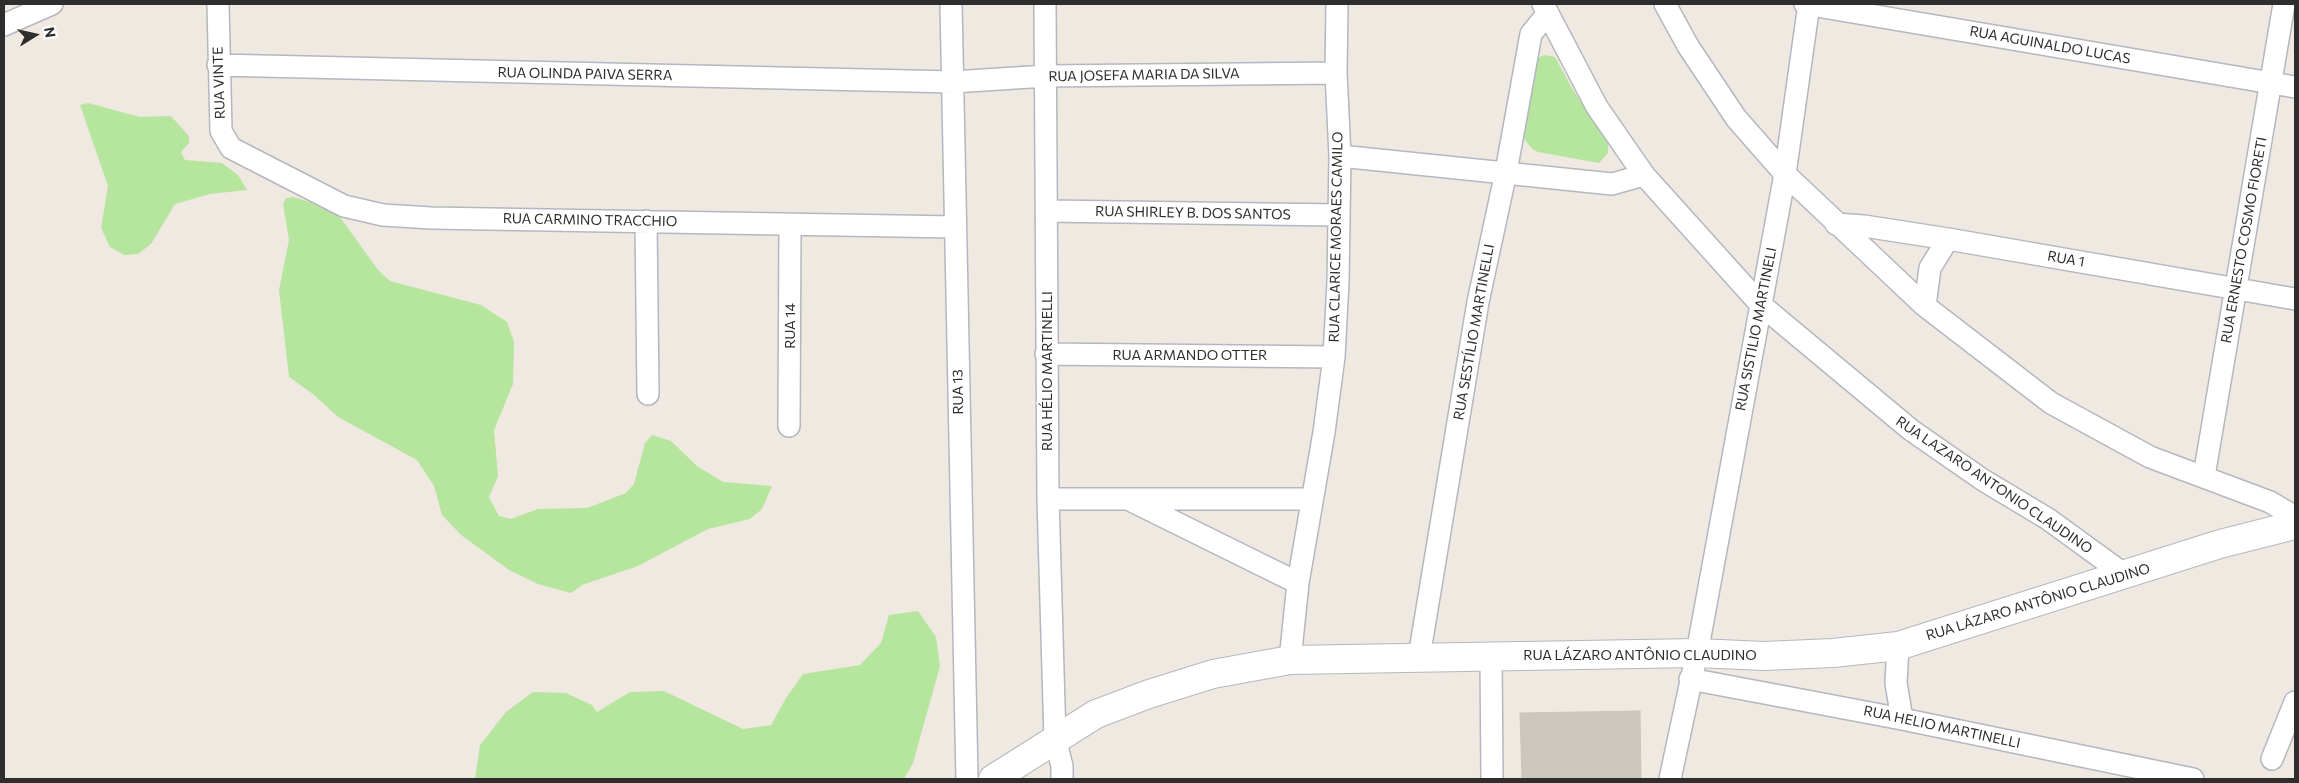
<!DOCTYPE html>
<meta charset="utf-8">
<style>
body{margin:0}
#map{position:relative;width:2299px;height:783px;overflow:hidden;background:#efe9e1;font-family:Commissioner,sans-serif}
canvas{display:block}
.frame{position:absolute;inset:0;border:5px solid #2e2e2e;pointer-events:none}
.north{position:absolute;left:10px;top:10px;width:50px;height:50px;-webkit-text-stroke:4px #fff;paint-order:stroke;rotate:80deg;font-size:14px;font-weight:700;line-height:20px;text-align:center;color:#2e2e2e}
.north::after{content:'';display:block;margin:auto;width:18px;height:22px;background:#2e2e2e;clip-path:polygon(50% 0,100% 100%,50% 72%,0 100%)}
</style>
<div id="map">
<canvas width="2299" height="783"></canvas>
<div class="frame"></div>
<div class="north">N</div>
</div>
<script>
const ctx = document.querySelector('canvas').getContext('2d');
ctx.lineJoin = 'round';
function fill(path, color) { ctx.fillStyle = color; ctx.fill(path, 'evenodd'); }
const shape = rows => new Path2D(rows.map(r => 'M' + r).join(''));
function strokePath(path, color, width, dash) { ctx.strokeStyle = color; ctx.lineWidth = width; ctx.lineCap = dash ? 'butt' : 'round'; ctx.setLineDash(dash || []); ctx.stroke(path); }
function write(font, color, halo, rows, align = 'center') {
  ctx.font = font + ' Commissioner,sans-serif'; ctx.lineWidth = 4; ctx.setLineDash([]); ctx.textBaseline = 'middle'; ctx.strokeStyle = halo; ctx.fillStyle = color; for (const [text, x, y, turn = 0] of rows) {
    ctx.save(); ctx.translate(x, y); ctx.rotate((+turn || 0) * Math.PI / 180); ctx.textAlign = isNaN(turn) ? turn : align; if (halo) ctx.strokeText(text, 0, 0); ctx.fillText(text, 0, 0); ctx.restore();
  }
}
const green = shape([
 [1545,55,1555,57,1573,90,1608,142,1608,153,1599,163,1538,152,1532,149,1523,137,1521,130,1536,58],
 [88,103,140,117,171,116,189,136,189,143,181,152,185,160,222,163,238,175,247,190,210,194,175,204,151,244,138,254,124,255,110,247,101,228,108,186,80,105],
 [293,197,319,205,340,217,378,270,390,281,481,305,507,322,514,342,513,384,494,430,498,476,489,497,499,516,511,519,538,509,587,508,626,493,634,484,645,443,652,435,671,441,697,466,723,482,772,486,762,509,750,519,708,529,638,566,582,585,571,593,538,584,509,570,461,535,442,515,434,486,417,460,338,417,313,394,289,377,279,290,289,240,283,204,286,198],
 [918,611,936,637,940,666,913,763,904,779,475,779,480,745,506,712,533,692,566,693,592,705,597,712,630,692,664,691,743,729,771,725,786,698,803,674,860,665,881,643,889,615]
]);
const building = shape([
 [1640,711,1641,779,1522,779,1520,713,1640,711]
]);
const minor = shape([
 [218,4,221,131,231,148,344,206,383,215,431,218,955,227],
 [951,4,967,779],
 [1045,4,1048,499,1055,739,1062,766,1062,779],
 [1543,4,1597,107,1644,175,1761,305,1911,430,1983,480,2048,519,2125,575],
 [1665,4,1688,46,1736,118,1785,174,1925,306,2051,403,2150,457,2270,502,2287,512,2295,522],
 [1805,4,2295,87],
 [4,25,52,4],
 [218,65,953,82,1046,76,1336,73],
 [1340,156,1612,184,1644,175],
 [1047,211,1338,215],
 [646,221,648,394],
 [1836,224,1864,226,1948,239,2295,299],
 [1925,306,1930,268,1948,239],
 [1046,354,1334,357],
 [789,426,790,225],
 [2204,476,2284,4],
 [1048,499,1312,499],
 [1132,501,1298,583],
 [1898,646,1896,683,1902,719],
 [1491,655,1492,779],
 [1419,657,1478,302,1506,172,1531,34,1548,13],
 [1290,660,1298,583,1324,432,1334,357,1338,282,1340,156,1336,73,1337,4],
 [1690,679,1902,719,2193,779],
 [2272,759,2295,702],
 [1670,779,1697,653,1785,174,1809,4]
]);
const secondary = shape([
 [993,779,1096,714,1149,694,1213,674,1290,660,1697,653,1764,656,1833,653,1898,646,2220,544,2295,525]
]);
const streetNames = [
 ["RUA AGUINALDO LUCAS",2050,45,10],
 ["RUA OLINDA PAIVA SERRA",585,74,1],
 ["RUA JOSEFA MARIA DA SILVA",1144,75,-1],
 ["RUA VINTE",219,83,-92],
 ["RUA SHIRLEY B. DOS SANTOS",1193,213,1],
 ["RUA CARMINO TRACCHIO",590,220,1],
 ["RUA CLARICE MORAES CAMILO",1336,237,-89],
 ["RUA ERNESTO COSMO FIORETI",2244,240,-80],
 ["RUA 1",2066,259,10],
 ["RUA 14",790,326,-90],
 ["RUA SISTILIO MARTINELI",1756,329,-79],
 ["RUA SESTÍLIO MARTINELLI",1474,332,-80],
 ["RUA ARMANDO OTTER",1190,355],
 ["RUA HÉLIO MARTINELLI",1047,371,-90],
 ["RUA 13",958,392,-91],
 ["RUA LAZARO ANTONIO CLAUDINO",1994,485,34],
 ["RUA LÁZARO ANTÔNIO CLAUDINO",2038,602,-17],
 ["RUA LÁZARO ANTÔNIO CLAUDINO",1640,655],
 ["RUA HELIO MARTINELLI",1942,727,12]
];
fill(green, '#b6e59e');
fill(building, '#cbc7bf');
strokePath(building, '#cbc5ba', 1);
strokePath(minor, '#b4b7c1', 24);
strokePath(secondary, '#b4b7c1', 30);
strokePath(minor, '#fff', 21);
strokePath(secondary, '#fff', 28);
write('14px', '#2e2e2e', '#fff', streetNames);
</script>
